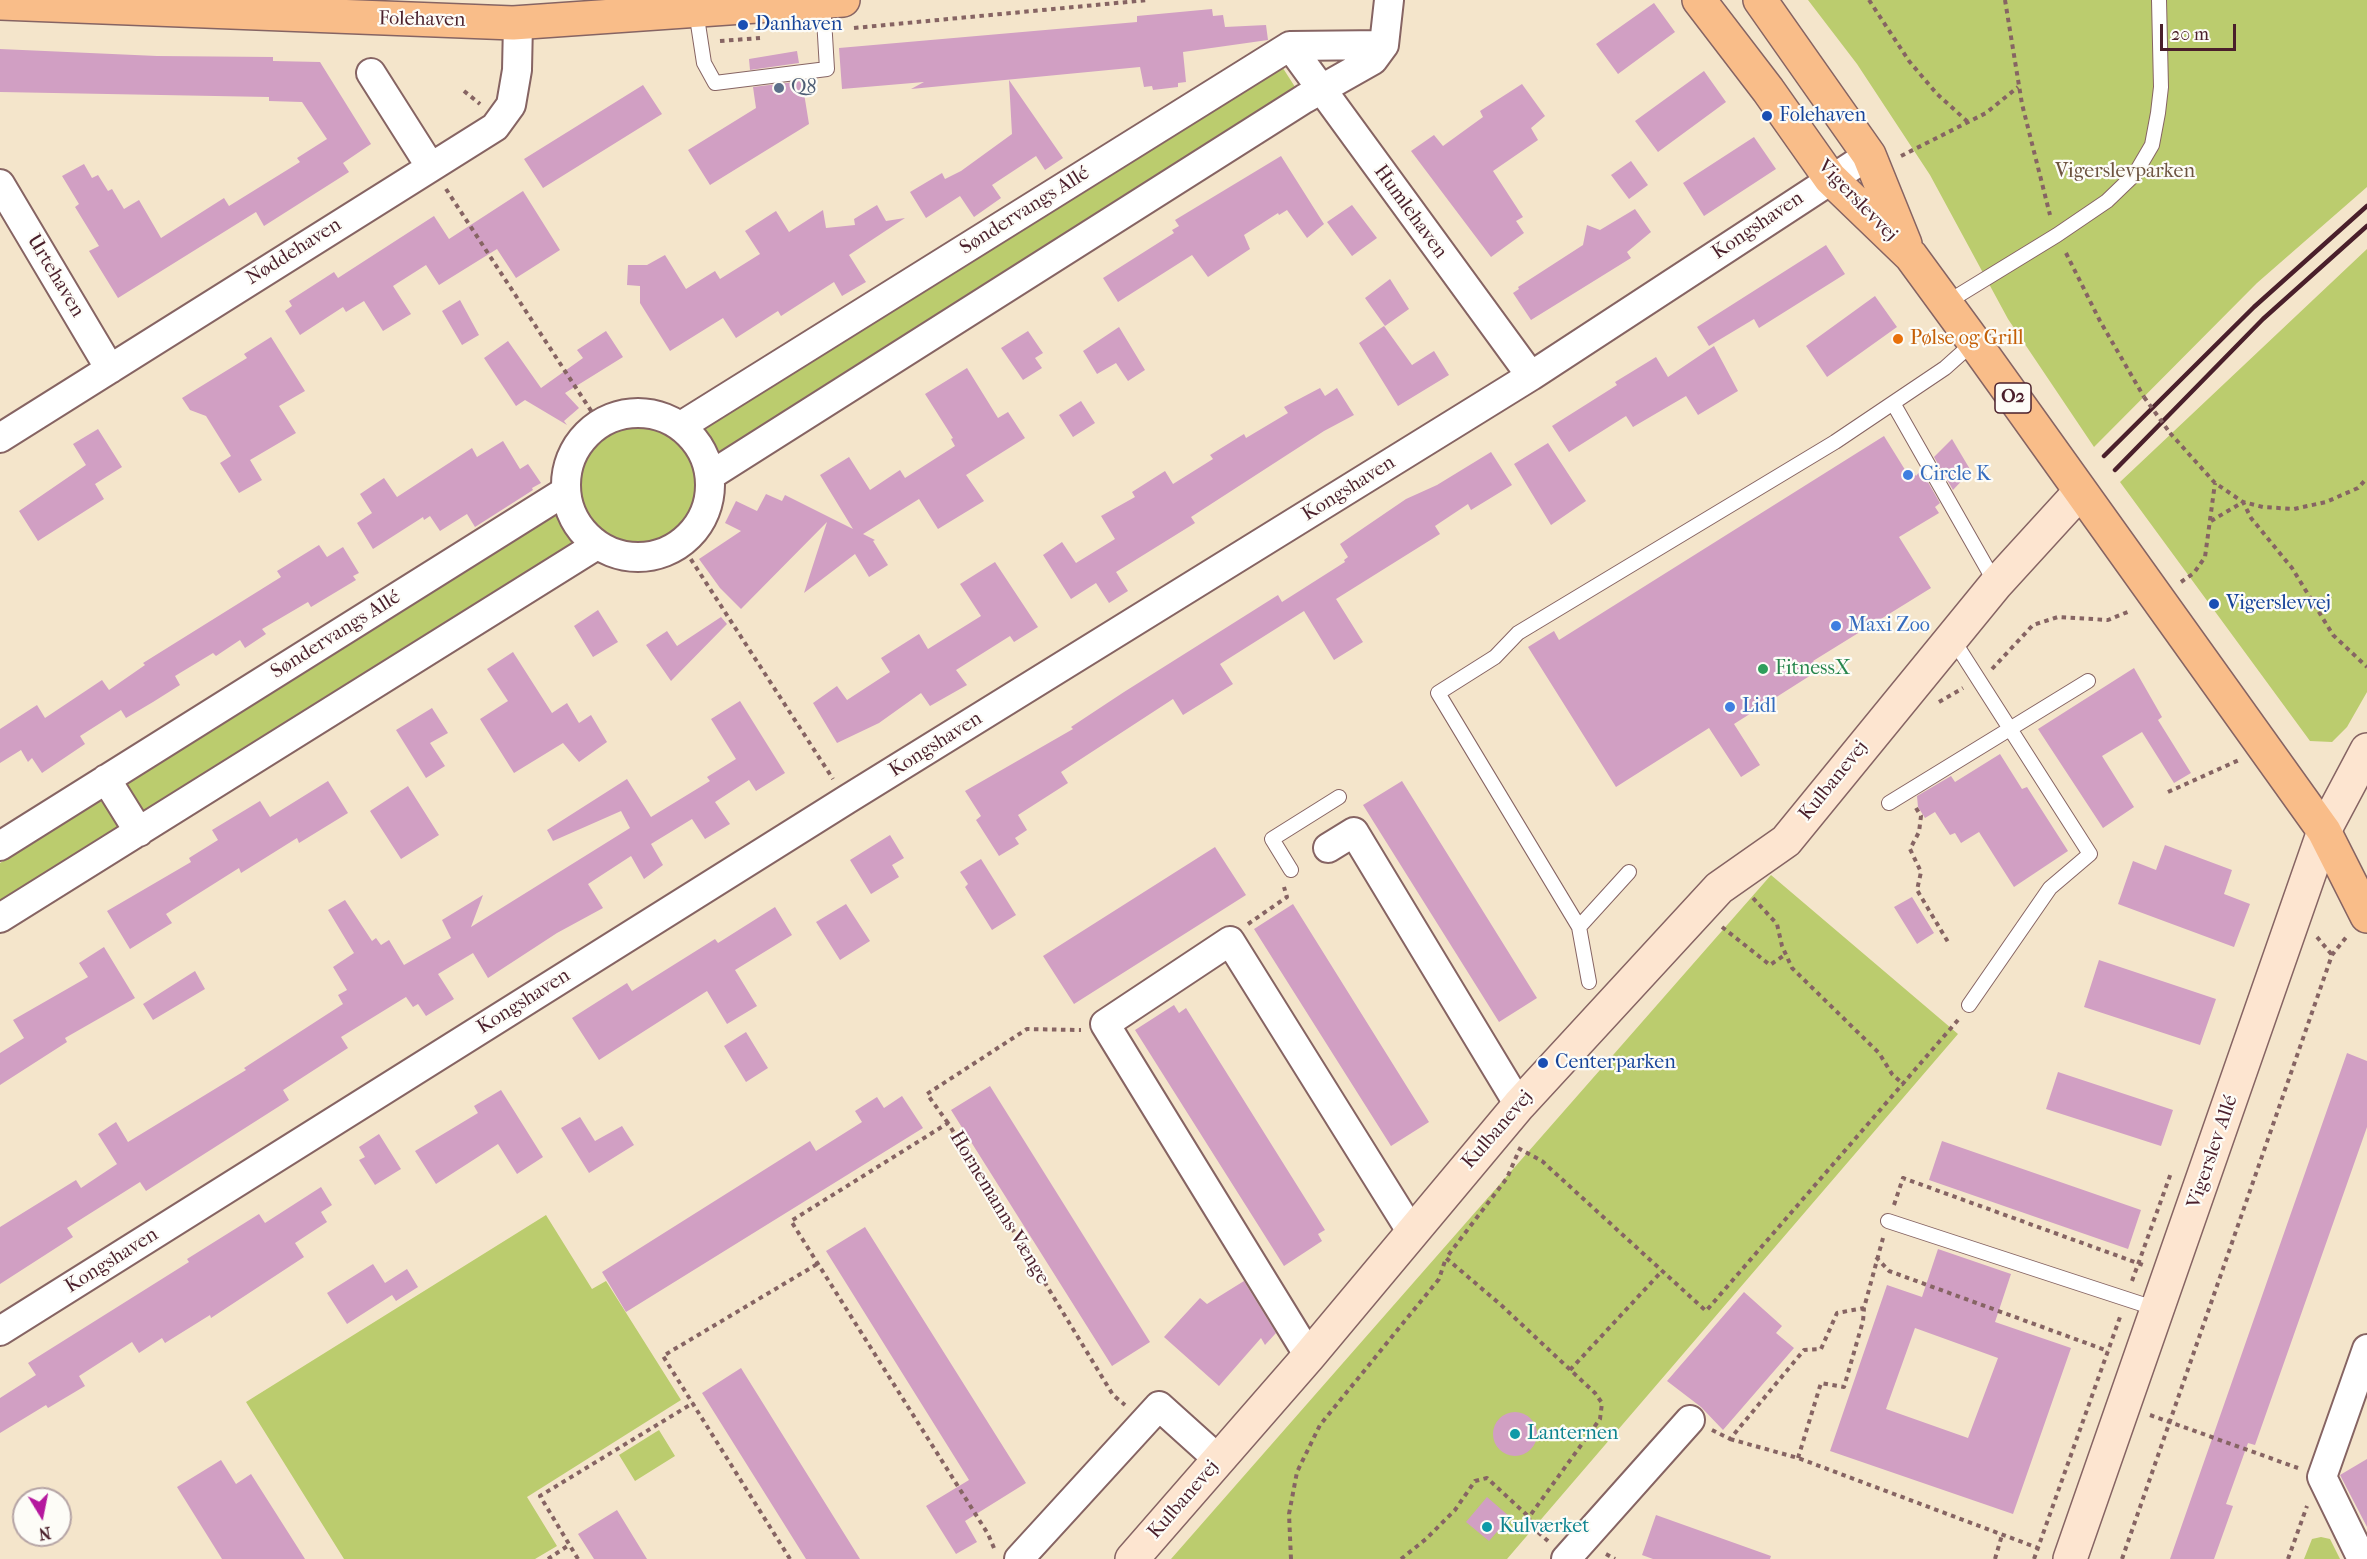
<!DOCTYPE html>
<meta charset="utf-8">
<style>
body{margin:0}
#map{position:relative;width:2367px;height:1559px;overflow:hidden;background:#f4e5cb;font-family:"IM FELL French Canon",serif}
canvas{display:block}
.north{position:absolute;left:12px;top:1487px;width:60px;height:60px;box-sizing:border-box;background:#fdfcf7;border:2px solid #b5a4a5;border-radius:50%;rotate:170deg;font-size:16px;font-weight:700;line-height:24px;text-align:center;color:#4a1f2b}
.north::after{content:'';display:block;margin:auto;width:21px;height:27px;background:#b5179e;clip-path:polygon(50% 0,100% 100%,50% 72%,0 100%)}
.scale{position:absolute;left:2160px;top:24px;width:76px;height:27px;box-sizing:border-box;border:3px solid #4a1f2b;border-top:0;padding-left:8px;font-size:18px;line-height:21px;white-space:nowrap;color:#4a1f2b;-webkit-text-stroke:4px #fdfcf7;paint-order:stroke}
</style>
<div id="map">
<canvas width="2367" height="1559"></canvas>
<div class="north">N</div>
<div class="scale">20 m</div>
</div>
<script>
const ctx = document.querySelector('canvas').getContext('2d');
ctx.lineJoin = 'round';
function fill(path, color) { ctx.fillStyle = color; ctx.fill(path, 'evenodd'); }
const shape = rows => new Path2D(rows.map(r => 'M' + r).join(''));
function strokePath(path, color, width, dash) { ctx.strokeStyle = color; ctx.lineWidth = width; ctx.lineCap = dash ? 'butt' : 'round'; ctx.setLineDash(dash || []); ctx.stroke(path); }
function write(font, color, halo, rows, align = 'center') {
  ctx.font = font + ' "IM FELL French Canon",serif'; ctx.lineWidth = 4.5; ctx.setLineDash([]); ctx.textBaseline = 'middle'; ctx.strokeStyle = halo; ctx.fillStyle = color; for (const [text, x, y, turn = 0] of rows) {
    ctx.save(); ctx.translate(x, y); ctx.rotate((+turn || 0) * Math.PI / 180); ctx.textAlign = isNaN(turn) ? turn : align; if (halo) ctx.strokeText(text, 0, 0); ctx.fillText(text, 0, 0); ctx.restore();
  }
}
const green = shape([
 [1808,0,2367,0,2367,187,2257,283,2094,447,2008,319,1930,175,1857,64],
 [1279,62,1297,90,720,452,700,424],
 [2367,249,2367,692,2347,727,2332,742,2310,741,2120,482],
 '579 482a60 60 0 1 1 120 0a60 60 0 1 1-120 0Z',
 [557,516,572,537,572,544,148,812,142,812,126,785,549,517],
 [100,801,104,802,119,824,119,830,0,905,0,863],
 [1771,875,1958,1034,1507,1559,1171,1559],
 [546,1215,592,1289,606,1281,681,1400,527,1497,557,1546,535,1559,344,1559,246,1402],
 [659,1430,675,1456,635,1481,619,1455],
 [2321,1537,2330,1539,2340,1559,2304,1559,2312,1539]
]);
const building = shape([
 [1654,3,1675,32,1618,74,1596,44],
 [1212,9,1213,16,1223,15,1225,27,1266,25,1268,40,1183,52,1186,82,1178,83,1178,87,1153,90,1152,86,1144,87,1140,67,911,89,924,82,842,89,839,48,1137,22,1137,16],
 [0,49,157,56,273,57,273,61,320,62,371,144,343,163,349,172,264,226,256,212,118,298,89,251,99,246,75,207,79,204,62,176,84,164,92,178,98,175,108,191,112,189,124,209,139,200,161,238,224,198,229,206,300,162,297,158,327,139,302,102,269,101,269,97,0,92],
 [797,51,799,63,750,70,749,59],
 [1704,71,1726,102,1658,152,1635,121],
 [1009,80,1063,158,1045,170,1036,156,992,185,1001,198,974,217,960,196,926,218,910,192,942,173,945,179,961,171,1012,134],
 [802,81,809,124,710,185,688,150,756,108,753,87],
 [1522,84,1545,116,1531,128,1538,140,1493,171,1523,217,1516,221,1524,233,1491,257,1411,151,1434,135,1443,146,1483,117,1480,111],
 [643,85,662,114,543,188,524,159],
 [1754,137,1776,169,1704,216,1683,183],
 [1281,156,1324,224,1307,238,1287,210,1279,215,1278,213,1244,235,1250,249,1208,277,1192,255,1118,302,1103,278,1174,233,1172,230,1179,226,1175,220],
 [1631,161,1648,185,1629,199,1611,175],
 [523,191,560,250,516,278,497,249,439,285,426,265,393,286,411,314,383,331,364,301,346,312,343,307,300,335,285,311,292,306,289,301,334,272,338,278,434,216,449,239],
 [877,205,886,221,905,218,849,255,866,282,842,296,834,282,781,316,778,311,736,338,723,318,670,351,640,303,640,286,627,285,628,265,647,265,665,255,686,289,715,271,720,279,760,254,745,231,776,211,789,232,823,210,826,228,855,225,854,219],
 [1352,205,1377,238,1352,256,1327,222],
 [1635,209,1651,232,1627,252,1631,258,1531,320,1513,293,1519,289,1518,287,1583,245,1587,225,1600,230],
 [1826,245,1845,274,1759,328,1754,319,1709,346,1697,327],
 [1390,279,1409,309,1385,326,1365,298],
 [1875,296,1897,327,1827,377,1806,346],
 [460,300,479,335,462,345,442,311],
 [1384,326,1412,365,1434,351,1449,375,1398,406,1359,343],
 [1119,327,1145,370,1128,381,1116,363,1097,374,1083,351],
 [606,331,623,357,565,393,579,408,564,421,567,425,525,400,516,406,484,358,508,341,541,388,583,358,577,350],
 [1028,331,1043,353,1035,358,1042,368,1023,380,1001,348],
 [271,337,305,391,279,406,296,433,250,460,262,480,239,493,220,463,231,456,206,416,190,410,182,398,247,358,244,354],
 [1714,346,1738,391,1698,415,1686,396,1633,427,1626,416,1569,452,1552,426,1617,385,1615,382,1656,357,1668,377],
 [967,368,998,418,1008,412,1025,438,966,475,984,501,938,529,919,499,863,534,875,540,873,541,888,565,869,577,855,554,804,593,827,522,741,609,720,588,699,559,741,531,725,523,736,501,757,511,766,494,782,501,785,495,853,529,820,475,849,457,870,490,900,470,905,478,955,446,951,439,953,438,925,394],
 [1320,388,1325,396,1337,388,1354,415,1324,431,1191,517,1195,523,1116,572,1128,591,1109,603,1096,583,1071,599,1043,555,1062,542,1076,563,1115,539,1101,516,1135,497,1132,492,1165,471,1173,484,1213,459,1210,455,1244,434,1246,438,1288,413,1284,407],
 [1081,401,1095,423,1073,437,1059,415],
 [98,429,122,467,95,484,104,499,38,541,19,511,86,465,73,444],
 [1884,436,1907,473,1912,470,1916,476,1921,470,1940,503,1935,507,1939,513,1899,537,1931,588,1813,661,1819,670,1734,724,1760,765,1741,777,1709,728,1616,787,1528,647,1554,631,1559,640],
 [1952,439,1971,471,1953,490,1934,457],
 [503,441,520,469,528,464,541,483,532,488,533,490,475,527,467,514,440,531,430,516,424,520,423,517,373,549,357,523,372,513,360,494,384,478,397,497,472,448,477,457],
 [1548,443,1586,501,1551,525,1514,464],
 [1491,452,1512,485,1471,510,1468,504,1435,526,1440,534,1336,599,1363,642,1334,660,1304,611,1220,664,1233,684,1183,715,1173,699,1061,772,1068,783,1018,815,1027,830,1015,838,1019,844,999,856,976,820,981,816,965,791,1073,729,1071,727,1124,692,1278,595,1282,602,1345,562,1344,560,1348,557,1340,544,1406,499,1437,485],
 [319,545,327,557,343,547,359,573,353,576,356,580,311,607,308,602,262,629,266,634,245,648,240,640,216,656,213,653,175,676,180,685,153,702,126,718,121,710,80,736,85,744,42,773,32,758,28,762,21,750,0,763,0,729,37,705,45,718,102,680,109,690,145,665,143,663,281,577,277,571],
 [995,562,1038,627,1014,642,1010,636,956,670,967,685,930,706,921,693,879,723,837,743,813,703,837,686,847,700,890,672,881,658,919,634,928,649,981,616,960,584],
 [598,610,618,642,593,657,574,626],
 [721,617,727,624,671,681,646,645,667,631,677,646],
 [513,652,552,713,567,703,579,723,591,715,607,742,579,762,563,743,514,773,480,719,508,701,487,669],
 [2134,668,2162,717,2158,720,2191,773,2174,783,2142,732,2102,756,2134,807,2103,828,2038,729],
 [740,701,785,773,756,791,749,780,715,802,730,824,705,839,692,819,651,844,663,865,644,879,631,856,588,884,603,908,557,933,488,978,473,953,438,974,454,999,426,1016,418,1004,413,1007,406,997,341,1037,348,1048,283,1090,289,1100,146,1191,140,1182,67,1228,73,1237,0,1284,0,1227,76,1180,81,1188,117,1164,98,1134,116,1122,128,1142,246,1070,244,1068,343,1004,338,995,347,990,333,967,354,953,328,910,345,900,372,941,376,938,381,945,389,940,404,965,451,938,442,920,483,895,471,927,630,828,621,811,553,841,547,830,627,779,651,817,710,781,707,777,736,759,711,719],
 [432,708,448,733,430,743,445,766,426,778,396,730],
 [2000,754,2022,789,2027,787,2068,851,2014,887,1979,832,1961,843,1955,833,1950,835,1935,812,1925,818,1918,807,1917,796,1951,776,1955,782],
 [328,781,348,813,299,843,297,838,241,873,239,868,166,914,172,923,130,949,107,911,191,862,189,858,218,840,212,830,260,801,270,817],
 [1402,781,1537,998,1499,1022,1363,805],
 [408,786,439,835,401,859,370,811],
 [890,835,904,858,892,865,899,877,871,894,850,860],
 [2165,845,2232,870,2224,894,2250,904,2234,947,2118,904,2133,861,2156,870],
 [1215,847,1246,895,1074,1004,1043,956],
 [981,859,1016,915,992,930,965,887,968,884,960,872],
 [1912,897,1934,933,1917,944,1894,907],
 [846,904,870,941,840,960,816,922],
 [1293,904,1429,1122,1391,1146,1254,929],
 [775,907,792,935,735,970,757,1006,727,1024,707,991,599,1060,572,1018,627,983,632,991,715,939,718,943],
 [104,947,135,998,65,1038,67,1042,0,1085,0,1053,24,1038,13,1020,88,977,79,963],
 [2099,960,2216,999,2200,1045,2084,1007],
 [195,971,205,989,153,1020,143,1004],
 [1174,1005,1179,1013,1186,1008,1325,1230,1318,1234,1322,1241,1284,1266,1135,1030],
 [746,1032,768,1068,746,1082,724,1046],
 [2347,1053,2367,1061,2367,1127,2255,1445,2248,1443,2226,1504,2233,1506,2214,1559,2170,1559],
 [2058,1072,2173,1110,2161,1146,2046,1109],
 [990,1086,1150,1342,1112,1366,951,1110],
 [501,1090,543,1157,517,1174,498,1144,436,1184,415,1151,478,1113,474,1106],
 [902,1096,923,1128,626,1312,602,1272,810,1141,816,1151,862,1122,855,1111,877,1097,884,1108],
 [580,1117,595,1141,622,1126,634,1145,589,1173,561,1128],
 [379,1134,401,1169,375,1185,359,1160,365,1157,359,1147],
 [1942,1141,2141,1210,2128,1249,1929,1180],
 [321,1187,332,1205,321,1212,327,1222,295,1243,304,1257,211,1318,210,1315,165,1343,162,1338,139,1353,132,1342,79,1376,85,1386,48,1408,46,1405,0,1433,0,1398,36,1375,28,1363,189,1262,187,1259,259,1214,265,1223],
 [865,1227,1026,1483,965,1521,977,1542,956,1554,926,1506,969,1480,826,1251],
 [1938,1249,2011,1274,1995,1322,2071,1348,2013,1514,1830,1451,1887,1285,1922,1297],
 [1915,1328,1998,1358,1968,1438,1886,1409],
 [373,1264,385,1283,407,1269,418,1287,396,1301,392,1295,347,1324,327,1293],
 [1244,1281,1276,1333,1265,1345,1261,1338,1219,1386,1164,1337,1200,1298,1207,1304],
 [1744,1292,1782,1326,1776,1333,1794,1348,1723,1430,1701,1407,1667,1381],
 [741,1368,860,1559,806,1559,702,1393],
 '1493 1434a22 22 0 1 1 44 0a22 22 0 1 1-44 0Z',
 [2367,1459,2367,1527,2340,1475],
 [221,1460,236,1484,251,1474,305,1559,222,1559,177,1487],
 [1487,1497,1510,1517,1489,1541,1466,1522],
 [617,1510,647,1559,594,1559,578,1534],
 [1656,1515,1771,1556,1770,1559,1653,1559,1642,1555]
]);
const path = shape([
 [1869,0,1909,61,1937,94,1968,122],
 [2005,0,2022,104,2050,215],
 [854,28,1148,0],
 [720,41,760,38],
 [464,91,480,104],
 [1901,156,1986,113,2018,87],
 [446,189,599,423],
 [2066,253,2100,321,2144,397],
 [2170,433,2215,483,2243,502,2263,507,2294,509,2326,502,2358,488,2367,478],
 [2211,521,2243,502,2251,518,2292,568,2333,635,2367,667],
 [681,544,833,779],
 [2181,582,2194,573,2205,557,2215,483],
 [1992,669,2033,625,2058,617,2108,620,2130,611],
 [1939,702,1963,688],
 [2168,792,2239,760],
 [1916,808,1921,816,1919,832,1910,849,1921,872,1917,890,1948,942],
 [1753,898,1777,924,1782,946,1792,968,1879,1053,1892,1074,1904,1085],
 [1248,924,1287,897,1284,887],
 [1722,927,1770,965,1786,954],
 [2317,937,2332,955],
 [948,1123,927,1094,1027,1029,1081,1030],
 [1518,1148,1542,1161,1706,1311,1958,1020],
 [1517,1155,1507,1178,1446,1258,1501,1305,1595,1393,1602,1403,1600,1419,1529,1517,1530,1525,1548,1541],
 [1894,1205,1903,1178,2143,1265],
 [1876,1257,1889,1271,2108,1351],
 [2132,1281,2171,1173],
 [1570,1370,1662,1271],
 [2150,1415,2298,1468],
 [1712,1430,1730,1439,1804,1350,1821,1349,1837,1313,1864,1308,1883,1238],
 [1730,1439,1798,1458,2038,1548],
 [1798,1458,1821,1383,1844,1387,1863,1321,1864,1309],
 [994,1548,988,1534,791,1221,948,1123,1113,1395,1125,1405],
 [1606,1554,1615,1559],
 [548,1559,569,1545],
 [578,1559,540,1496,693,1403],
 [790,1559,663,1356,819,1263],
 [1291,1559,1289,1514,1297,1472,1320,1425,1439,1279,1446,1258],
 [1401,1559,1426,1539,1455,1510,1475,1481,1487,1478,1529,1517],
 [1995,1559,2002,1535],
 [2034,1559,2120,1317],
 [2122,1559,2332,955,2348,935],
 [2288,1559,2307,1506]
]);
const lane = shape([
 [696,11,704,63,715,83,827,69,823,2],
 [1946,303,2057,235,2107,201,2135,174,2152,145,2158,113,2161,87,2159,0],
 [1893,403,1996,584],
 [1952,638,2090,854,2050,888,1969,1005],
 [1889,803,2088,681],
 [1291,870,1272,839,1339,797],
 [1579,927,1629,872],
 [1589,982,1579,927,1438,693,1495,657,1518,633,1835,442,1945,368,1974,342],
 [1888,1221,2157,1309]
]);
const street = shape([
 [1290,46,1531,376],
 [371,73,430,166],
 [0,184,110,369],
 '566 485a72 72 0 1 1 144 0a72 72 0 1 1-144 0Z',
 [681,426,1290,46,1384,45],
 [0,438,495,127,511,105,517,70,518,23],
 [711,475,1304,99,1373,60,1384,45,1389,0],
 [106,779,139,832],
 [0,846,566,491],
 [1328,848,1354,832,1519,1105],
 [0,918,597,545],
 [0,1331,846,800,1531,376,1869,155],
 [1309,1356,1105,1024,1230,941,1411,1231],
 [1019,1559,1159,1406,1219,1460],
 [1566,1559,1690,1420],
 [2362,1559,2322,1477,2367,1349]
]);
const secondary = shape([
 [1132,1559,1309,1356,1519,1105,1719,888,1786,841,1996,584,2080,492],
 [2070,1559,2324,831,2367,750]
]);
const primary = shape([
 [1699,0,1768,90,1830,178,1911,256,1974,342,2324,831,2367,916],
 [1760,0,1869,155,1905,244],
 [0,3,513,23,843,0]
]);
const rail = shape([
 [2104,456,2254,307,2367,206],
 [2115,470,2263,319,2367,226]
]);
const pathBridge = shape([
 [2144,397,2170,433]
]);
const markers = [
 [743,25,6,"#1a4fb4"],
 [779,88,6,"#5c6f8a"],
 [1767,116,6,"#1a4fb4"],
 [1898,339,6,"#e8710a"],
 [1908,475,6,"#3f7fe0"],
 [2214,604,6,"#1a4fb4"],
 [1836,626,6,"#3f7fe0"],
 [1763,669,6,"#2e9e5b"],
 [1730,707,6,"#3f7fe0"],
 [1543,1063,6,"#1a4fb4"],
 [1515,1434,6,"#0f9aa8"],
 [1487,1527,6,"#0f9aa8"]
];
const shields = [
 [2013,398,36]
];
const shieldNames = [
 ["O2",2013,398]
];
const streetNames = [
 ["Folehaven",422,20,1],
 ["Vigerslevvej",1857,201,46],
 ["Søndervangs Allé",1025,211,-32],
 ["Humlehaven",1410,212,54],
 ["Kongshaven",1758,226,-34],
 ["Nøddehaven",294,252,-32],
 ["Urtehaven",55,276,59],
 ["Kongshaven",1349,489,-32],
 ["Søndervangs Allé",336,635,-32],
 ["Kongshaven",936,745,-32],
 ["Kulbanevej",1834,781,-51],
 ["Kongshaven",524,1002,-32],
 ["Kulbanevej",1498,1130,-49],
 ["Vigerslev Allé",2213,1152,-71],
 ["Hornemanns Vænge",999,1208,59],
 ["Kongshaven",112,1261,-32],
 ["Kulbanevej",1184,1500,-49]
];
const transitNames = [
 ["Danhaven",755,25],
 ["Folehaven",1779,116],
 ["Vigerslevvej",2226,604],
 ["Centerparken",1555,1063]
];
const serviceNames = [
 ["Q8",791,88]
];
const parkNames = [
 ["Vigerslevparken",2125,172]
];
const foodNames = [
 ["Pølse og Grill",1910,339]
];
const shopNames = [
 ["Circle K",1920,475],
 ["Maxi Zoo",1848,626],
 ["Lidl",1742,707]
];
const leisureNames = [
 ["FitnessX",1775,669]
];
const cultureNames = [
 ["Lanternen",1527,1434],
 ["Kulværket",1499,1527]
];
fill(green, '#bbcc6e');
fill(building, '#d19fc3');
strokePath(lane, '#866463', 16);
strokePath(street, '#866463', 32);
strokePath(secondary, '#866463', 36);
strokePath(primary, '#866463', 36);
strokePath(path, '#866463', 4, [4.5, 4.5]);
strokePath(lane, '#fff', 14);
strokePath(street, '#fff', 28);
strokePath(secondary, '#fde5d0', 33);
strokePath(primary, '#f9bd89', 33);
strokePath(rail, '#4a1f2b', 4.5);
strokePath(pathBridge, '#866463', 4, [4.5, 4.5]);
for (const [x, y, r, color] of markers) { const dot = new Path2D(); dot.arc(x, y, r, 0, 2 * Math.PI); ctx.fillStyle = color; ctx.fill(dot); strokePath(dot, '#fdfcf7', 2); }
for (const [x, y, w] of shields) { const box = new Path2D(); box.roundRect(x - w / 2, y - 15, w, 30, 4.5); ctx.fillStyle = '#fdfcf7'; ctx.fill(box); strokePath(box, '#4a1f2b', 1.5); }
write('bold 18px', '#4a1f2b', null, shieldNames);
write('20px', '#4a1f2b', '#fdfcf7', streetNames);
write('20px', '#164399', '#fdfcf7', transitNames, 'left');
write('20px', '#4e5e75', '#fdfcf7', serviceNames, 'left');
write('20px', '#6c533f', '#fdfcf7', parkNames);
write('20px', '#c56008', '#fdfcf7', foodNames, 'left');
write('20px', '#366cbe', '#fdfcf7', shopNames, 'left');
write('20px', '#27864d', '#fdfcf7', leisureNames, 'left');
write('20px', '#0d838f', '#fdfcf7', cultureNames, 'left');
</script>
